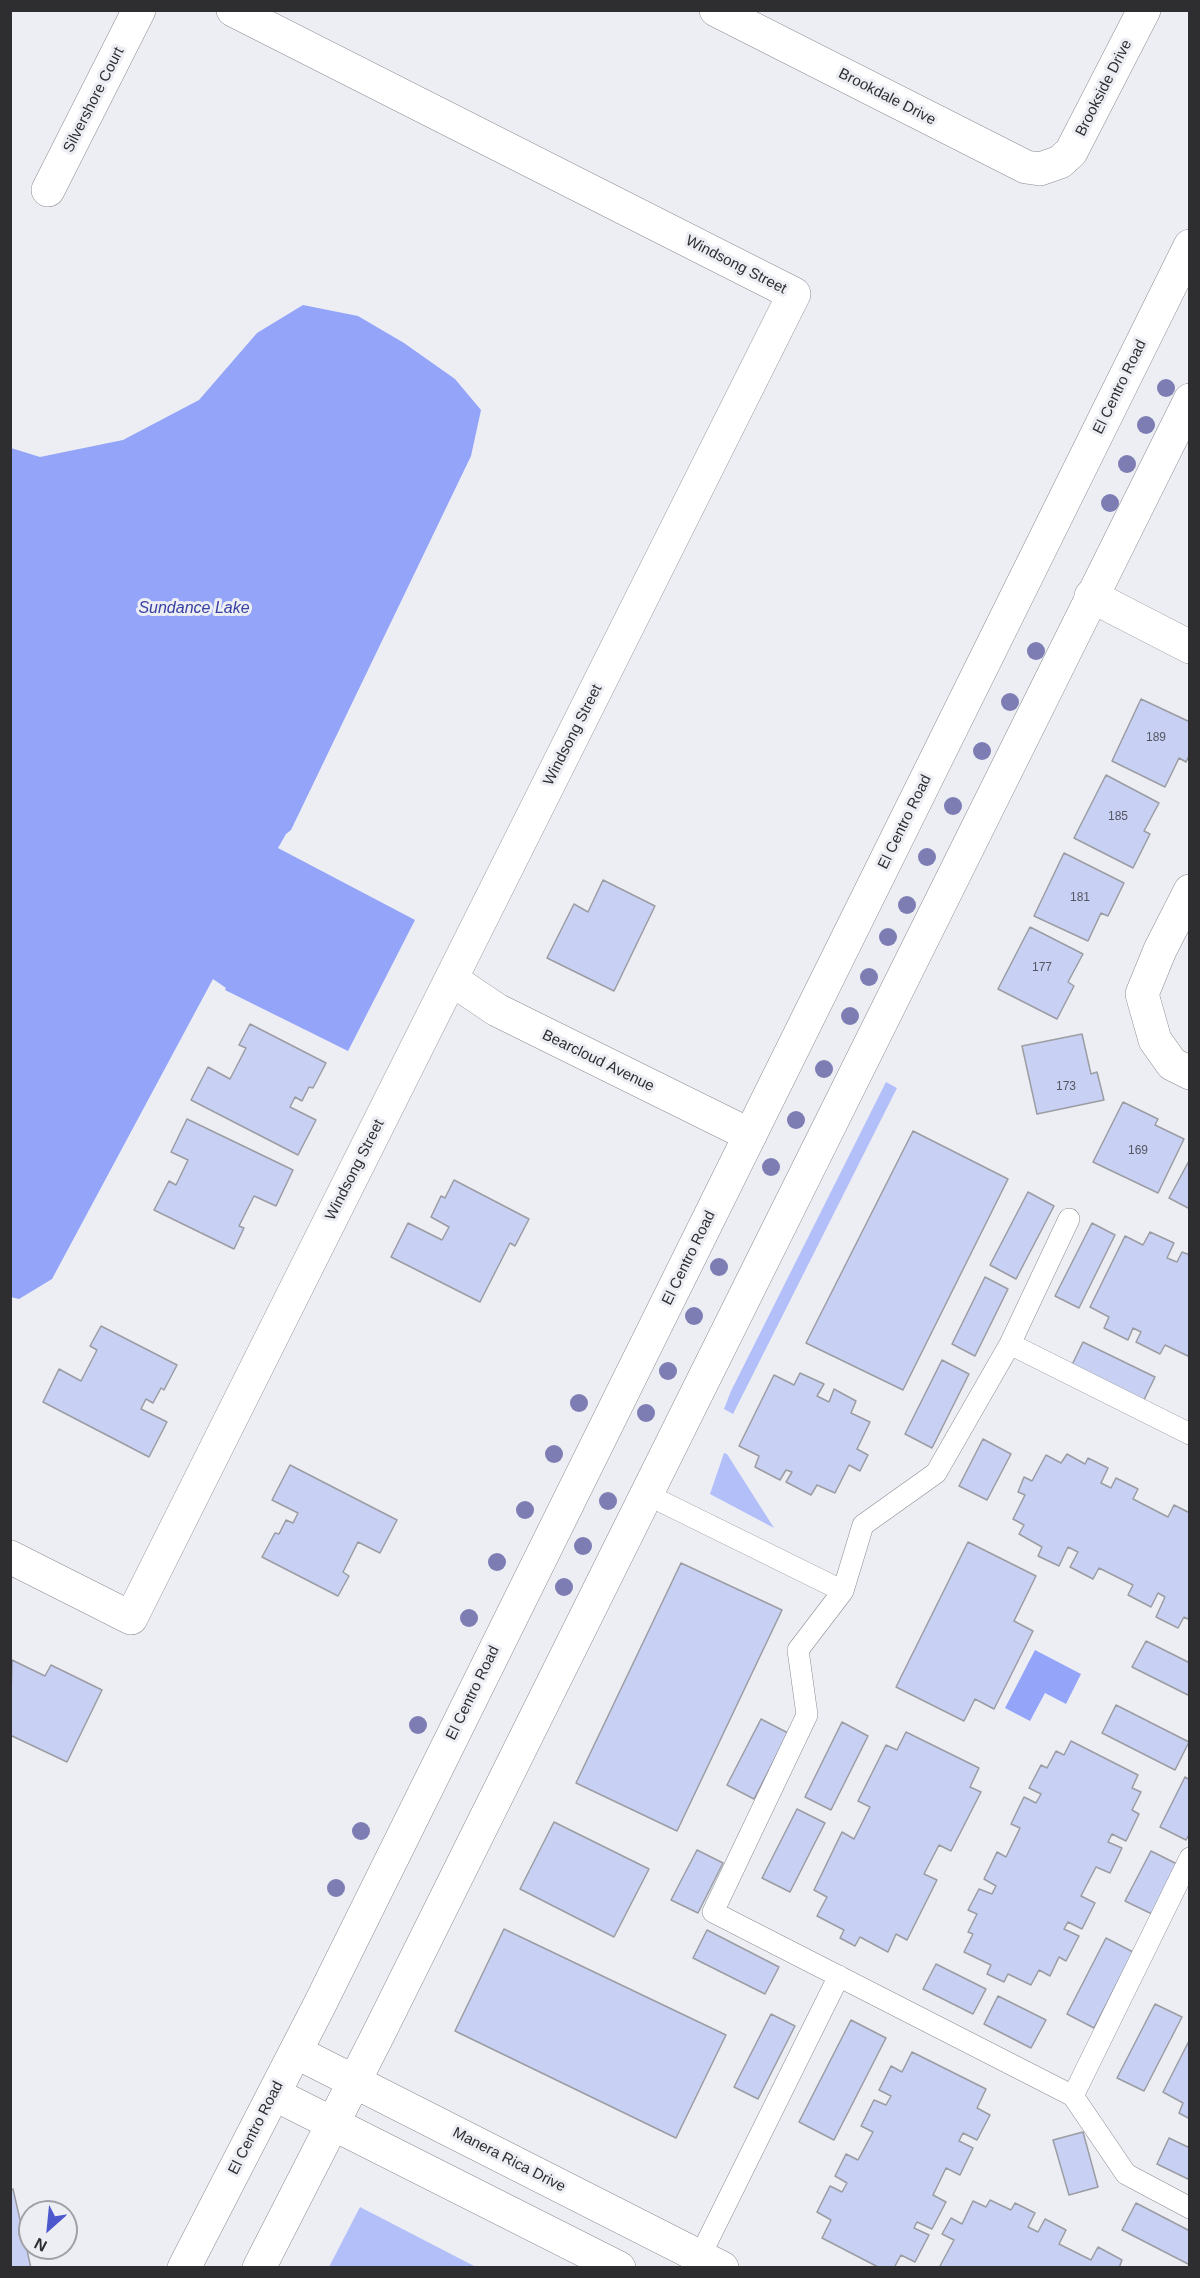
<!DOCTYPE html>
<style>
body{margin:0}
#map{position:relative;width:1200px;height:2278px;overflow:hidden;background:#eceef4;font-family:Arial,sans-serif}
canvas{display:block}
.frame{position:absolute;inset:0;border:12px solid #2e2e31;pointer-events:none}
.north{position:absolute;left:18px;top:2200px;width:60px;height:60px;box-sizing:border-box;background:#eceef4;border:2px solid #a0a1a6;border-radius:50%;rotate:207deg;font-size:16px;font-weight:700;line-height:24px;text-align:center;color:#2e2e31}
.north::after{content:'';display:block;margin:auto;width:21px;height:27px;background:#4d58ce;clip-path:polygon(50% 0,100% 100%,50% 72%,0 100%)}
</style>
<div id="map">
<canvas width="1200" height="2278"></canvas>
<div class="frame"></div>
<div class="north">N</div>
</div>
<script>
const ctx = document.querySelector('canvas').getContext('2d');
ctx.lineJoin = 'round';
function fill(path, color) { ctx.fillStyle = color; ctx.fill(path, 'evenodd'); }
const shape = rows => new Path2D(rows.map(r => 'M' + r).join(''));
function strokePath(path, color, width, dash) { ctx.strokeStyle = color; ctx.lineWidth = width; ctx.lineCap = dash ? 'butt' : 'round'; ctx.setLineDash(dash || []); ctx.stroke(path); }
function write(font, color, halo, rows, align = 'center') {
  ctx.font = font + ' Arial,sans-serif'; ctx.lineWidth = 6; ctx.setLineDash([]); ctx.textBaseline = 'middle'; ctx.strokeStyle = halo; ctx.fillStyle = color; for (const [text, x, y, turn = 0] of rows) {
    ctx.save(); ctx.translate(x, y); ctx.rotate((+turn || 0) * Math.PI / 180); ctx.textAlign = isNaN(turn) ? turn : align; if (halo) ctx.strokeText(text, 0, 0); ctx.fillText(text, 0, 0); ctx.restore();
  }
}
const green = shape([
 [886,1082,897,1088,733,1414,724,1409,731,1391],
 [724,1453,727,1454,774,1528,710,1494],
 [360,2207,476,2267,329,2267]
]);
const water = shape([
 [303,305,358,316,404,343,455,379,481,410,471,456,291,830,286,834,278,848,415,920,348,1051,225,990,226,988,213,979,52,1279,19,1299,11,1297,11,448,40,457,123,440,199,400,257,333],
 [1035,1650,1081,1674,1066,1704,1045,1693,1030,1721,1005,1708]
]);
const building = shape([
 [1141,699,1190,722,1190,754,1186,762,1179,758,1165,787,1112,761,1141,699],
 [1106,775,1159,803,1144,831,1150,834,1133,868,1074,838,1106,775],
 [1064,853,1124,883,1108,916,1101,913,1088,941,1034,916,1064,853],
 [603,880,655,906,614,991,547,958,574,904,588,912,603,880],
 [1030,927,1083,954,1068,982,1074,986,1057,1019,998,989,1030,927],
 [250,1024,326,1063,313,1088,309,1087,302,1101,295,1097,290,1107,316,1120,298,1155,191,1100,208,1067,230,1079,246,1048,239,1045,250,1024],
 [1082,1034,1091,1074,1097,1072,1104,1100,1037,1114,1022,1046,1082,1034],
 [1123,1102,1158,1119,1155,1125,1184,1139,1158,1193,1093,1162,1123,1102],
 [187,1119,293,1170,276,1206,254,1196,239,1226,244,1228,234,1249,154,1210,169,1181,176,1185,188,1160,171,1152,187,1119],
 [913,1131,1008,1179,903,1390,806,1343,913,1131],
 [1190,1159,1190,1209,1169,1198,1190,1159],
 [454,1180,529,1219,515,1246,510,1243,480,1302,391,1257,408,1223,442,1240,449,1227,431,1217,441,1196,445,1198,454,1180],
 [1028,1192,1054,1206,1016,1279,990,1265,1028,1192],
 [1092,1223,1115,1235,1079,1308,1055,1296,1092,1223],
 [1150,1232,1174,1243,1167,1258,1177,1262,1182,1252,1190,1255,1190,1357,1165,1345,1160,1354,1136,1342,1141,1332,1133,1328,1128,1340,1104,1328,1109,1317,1090,1307,1125,1236,1143,1245,1150,1232],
 [985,1277,1008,1289,975,1356,952,1344,985,1277],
 [101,1326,177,1365,164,1390,161,1388,153,1403,146,1399,141,1409,167,1422,149,1457,43,1402,59,1369,81,1381,97,1350,90,1346,101,1326],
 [1083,1342,1155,1377,1142,1404,1070,1369,1083,1342],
 [942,1360,969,1374,932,1448,905,1434,942,1360],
 [800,1373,824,1384,817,1396,829,1402,834,1389,856,1401,851,1413,870,1422,857,1449,868,1455,860,1471,849,1465,835,1493,817,1485,811,1495,786,1482,792,1472,786,1470,780,1480,755,1467,759,1456,739,1446,774,1375,794,1385,800,1373],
 [983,1439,1011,1454,987,1500,959,1486,983,1439],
 [1067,1454,1085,1464,1088,1458,1108,1468,1101,1483,1111,1488,1116,1478,1138,1489,1133,1499,1168,1517,1174,1505,1190,1513,1190,1620,1184,1617,1178,1628,1156,1617,1165,1597,1158,1593,1151,1607,1128,1595,1133,1585,1099,1568,1093,1579,1070,1567,1078,1552,1068,1547,1059,1566,1038,1556,1042,1547,1019,1534,1024,1525,1013,1519,1025,1495,1018,1492,1024,1477,1032,1481,1046,1455,1061,1463,1067,1454],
 [290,1465,397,1520,380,1553,358,1542,343,1572,349,1576,338,1596,262,1557,275,1533,279,1534,286,1520,293,1523,298,1513,272,1500,290,1465],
 [968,1542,1036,1576,1014,1621,1033,1631,994,1709,975,1699,964,1721,896,1687,968,1542],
 [681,1563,782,1610,677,1831,576,1783,681,1563],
 [1146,1641,1190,1663,1190,1696,1132,1667,1146,1641],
 [12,1660,45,1676,51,1665,102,1690,67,1762,10,1735,12,1660],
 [1116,1705,1189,1742,1175,1770,1102,1733,1116,1705],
 [761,1719,788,1733,754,1799,727,1785,761,1719],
 [842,1722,868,1736,831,1810,805,1797,842,1722],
 [906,1732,979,1768,970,1787,981,1792,951,1851,939,1845,924,1874,937,1880,907,1940,896,1934,888,1952,860,1937,855,1946,840,1938,844,1930,817,1916,827,1897,814,1890,842,1832,854,1839,870,1807,858,1801,886,1745,897,1750,906,1732],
 [1071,1741,1138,1775,1132,1788,1141,1792,1132,1810,1139,1814,1126,1841,1112,1834,1108,1842,1122,1848,1110,1873,1096,1867,1081,1896,1095,1903,1082,1929,1068,1922,1064,1929,1079,1936,1066,1961,1059,1957,1050,1976,1039,1970,1031,1985,1008,1974,1004,1982,987,1974,991,1965,964,1952,973,1934,968,1932,977,1914,968,1910,979,1889,992,1894,996,1886,984,1879,997,1852,1006,1857,1020,1828,1011,1824,1024,1797,1036,1803,1041,1794,1029,1788,1041,1765,1047,1768,1056,1751,1064,1755,1071,1741],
 [1185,1777,1190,1780,1190,1833,1186,1840,1160,1827,1185,1777],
 [797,1809,825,1823,790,1892,762,1878,797,1809],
 [554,1822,649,1869,614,1937,520,1889,554,1822],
 [697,1850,723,1863,698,1913,671,1900,697,1850],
 [1151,1851,1177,1864,1152,1914,1125,1901,1151,1851],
 [504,1929,726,2035,676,2138,455,2031,504,1929],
 [707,1930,779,1967,765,1994,693,1958,707,1930],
 [1106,1938,1133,1952,1094,2028,1067,2014,1106,1938],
 [936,1964,986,1989,973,2014,923,1989,936,1964],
 [998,1996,1046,2020,1031,2048,984,2024,998,1996],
 [1155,2004,1182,2017,1144,2091,1117,2078,1155,2004],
 [771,2014,795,2026,758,2099,734,2087,771,2014],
 [851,2020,886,2038,834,2140,799,2122,851,2020],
 [1190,2039,1190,2119,1179,2113,1183,2103,1163,2092,1190,2039],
 [912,2052,986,2089,977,2108,990,2115,977,2140,963,2133,959,2141,973,2148,960,2175,946,2168,933,2195,946,2202,932,2229,917,2222,914,2228,929,2235,915,2262,901,2255,894,2268,880,2268,822,2238,831,2220,817,2212,830,2186,842,2192,847,2183,835,2176,846,2154,858,2160,873,2132,861,2126,874,2100,886,2105,891,2096,879,2090,891,2066,902,2072,912,2052],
 [1083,2132,1098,2187,1069,2195,1053,2140,1083,2132],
 [1169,2138,1190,2148,1190,2180,1157,2164,1169,2138],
 [13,2189,31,2268,10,2268,10,2190,13,2189],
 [990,2200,1011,2210,1015,2203,1035,2213,1028,2227,1038,2232,1045,2219,1066,2230,1059,2244,1091,2260,1098,2247,1122,2260,1119,2268,943,2268,940,2266,954,2240,942,2234,951,2218,962,2224,973,2201,986,2207,990,2200],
 [1136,2203,1190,2231,1190,2265,1122,2230,1136,2203]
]);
const service = shape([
 [1010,1344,1069,1219],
 [1190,1434,1010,1344,936,1473,863,1525,843,1591,798,1650,807,1715,713,1912,1073,2096,1126,2174,1190,2208],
 [646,1494,843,1591],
 [1073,2096,1190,1858],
 [700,2256,839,1976]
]);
const minor = shape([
 [716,10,1026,167,1040,169,1060,162,1071,152,1144,10],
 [48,190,139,10],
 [1091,596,1190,647],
 [1190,891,1160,950,1142,994,1155,1040,1172,1064,1190,1073],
 [451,979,497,1010,750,1135],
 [10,1557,131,1618,794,294,233,10],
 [296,2052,722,2268],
 [274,2094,619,2268]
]);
const secondary = shape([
 [184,2268,319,2006,1190,246],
 [259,2268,378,2035,1190,400]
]);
const trees = [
 [1166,388],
 [1146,425],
 [1127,464],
 [1110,503],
 [1036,651],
 [1010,702],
 [982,751],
 [953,806],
 [927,857],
 [907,905],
 [888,937],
 [869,977],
 [850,1016],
 [824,1069],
 [796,1120],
 [771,1167],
 [719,1267],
 [694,1316],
 [668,1371],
 [579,1403],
 [646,1413],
 [554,1454],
 [608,1501],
 [525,1510],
 [583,1546],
 [497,1562],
 [564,1587],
 [469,1618],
 [418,1725],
 [361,1831],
 [336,1888]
];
const numberNames = [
 ["189",1156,738],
 ["185",1118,817],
 ["181",1080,898],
 ["177",1042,968],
 ["173",1066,1087],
 ["169",1138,1151]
];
const streetNames = [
 ["Brookside Drive",1104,88,-63],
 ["Brookdale Drive",887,97,27],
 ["Silvershore Court",94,100,-63],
 ["Windsong Street",736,265,27],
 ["El Centro Road",1120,387,-64],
 ["Windsong Street",573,735,-63],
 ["El Centro Road",905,822,-64],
 ["Bearcloud Avenue",598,1061,26],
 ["Windsong Street",355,1170,-63],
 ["El Centro Road",689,1258,-64],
 ["El Centro Road",473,1693,-64],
 ["El Centro Road",256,2128,-63],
 ["Manera Rica Drive",509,2160,27]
];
const waterNames = [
 ["Sundance Lake",194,609]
];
fill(green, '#b2bff8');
fill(water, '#93a4f9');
fill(building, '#c8d1f4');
strokePath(building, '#9b9da3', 1.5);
strokePath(service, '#8b8c92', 22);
strokePath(minor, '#8b8c92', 34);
strokePath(secondary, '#8b8c92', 34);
strokePath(service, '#fff', 21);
strokePath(minor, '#fff', 33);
strokePath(secondary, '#fff', 33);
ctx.fillStyle = '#7d7db4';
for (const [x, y] of trees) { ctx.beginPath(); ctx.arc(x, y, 9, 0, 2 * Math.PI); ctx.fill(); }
write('12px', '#545762', null, numberNames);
write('15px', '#2e2e31', '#eceef4', streetNames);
write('italic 16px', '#3941a2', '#eceef4', waterNames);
</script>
